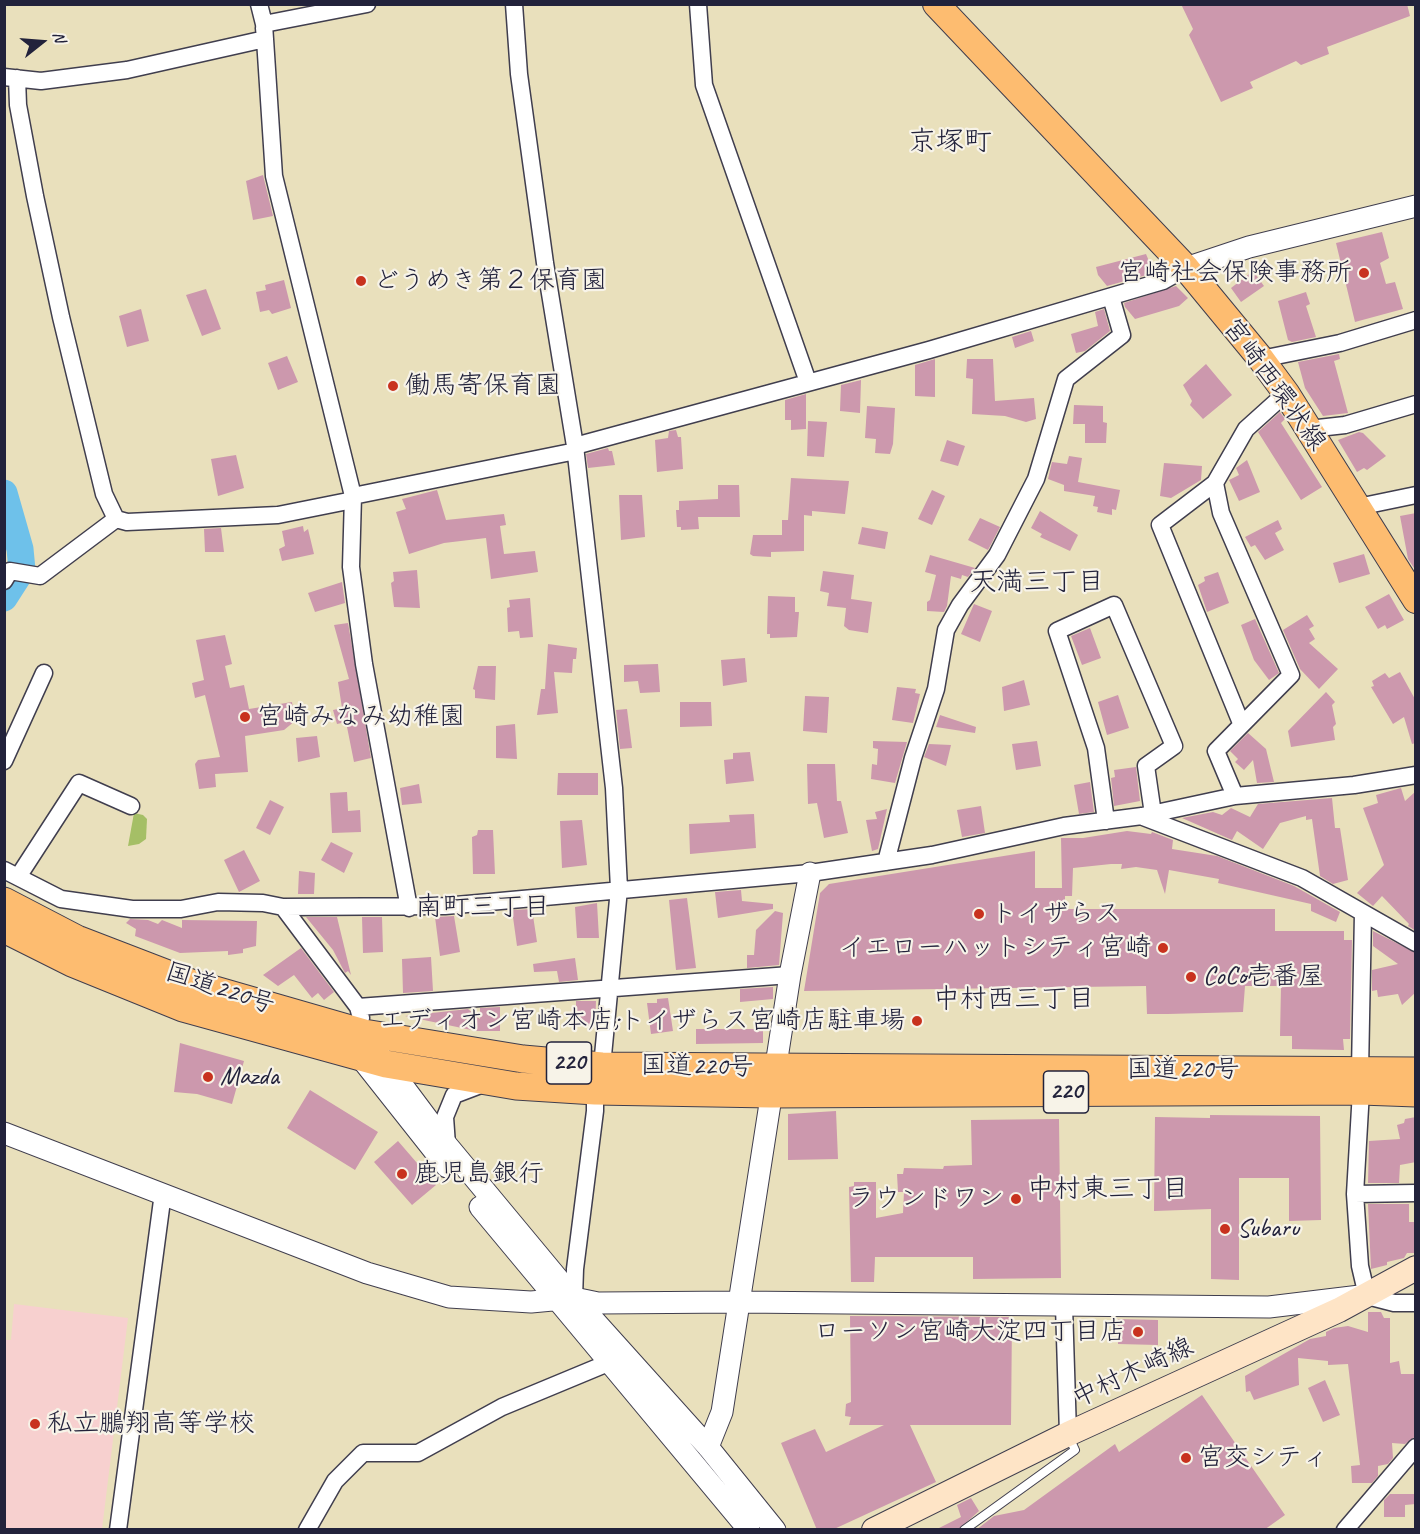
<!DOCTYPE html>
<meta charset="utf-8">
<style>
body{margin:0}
#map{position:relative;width:1420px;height:1534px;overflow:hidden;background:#e9e0bc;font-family:Caveat,sans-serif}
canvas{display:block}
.frame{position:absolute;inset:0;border:6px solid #22223b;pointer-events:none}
.north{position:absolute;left:12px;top:12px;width:60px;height:60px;-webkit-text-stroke:4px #f7f3e8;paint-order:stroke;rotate:73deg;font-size:16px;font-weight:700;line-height:24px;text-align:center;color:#22223b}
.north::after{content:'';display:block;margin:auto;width:21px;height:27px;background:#22223b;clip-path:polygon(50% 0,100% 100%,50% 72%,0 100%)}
</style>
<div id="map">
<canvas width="1420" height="1534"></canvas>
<div class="frame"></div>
<div class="north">N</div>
</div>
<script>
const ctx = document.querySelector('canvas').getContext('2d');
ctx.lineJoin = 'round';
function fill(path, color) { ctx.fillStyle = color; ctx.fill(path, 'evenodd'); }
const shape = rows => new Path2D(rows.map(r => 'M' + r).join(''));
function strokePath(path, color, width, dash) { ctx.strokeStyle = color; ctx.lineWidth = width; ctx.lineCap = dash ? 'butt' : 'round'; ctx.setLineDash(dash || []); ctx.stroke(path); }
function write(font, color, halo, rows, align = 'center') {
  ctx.font = font + ' Caveat,"Klee One",sans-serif'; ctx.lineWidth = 4.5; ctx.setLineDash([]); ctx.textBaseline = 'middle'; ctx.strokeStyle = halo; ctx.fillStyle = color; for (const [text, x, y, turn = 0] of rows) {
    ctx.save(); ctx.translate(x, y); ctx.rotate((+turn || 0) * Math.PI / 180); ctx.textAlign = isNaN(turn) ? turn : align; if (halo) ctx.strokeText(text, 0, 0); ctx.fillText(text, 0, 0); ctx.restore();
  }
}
const built = shape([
 [14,1304,128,1318,102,1529,5,1529,4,1340,11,1340]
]);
const green = shape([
 [134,813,143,815,147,819,146,839,139,844,128,846]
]);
const river = shape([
 [4,493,20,549,22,570,4,598]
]);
const building = shape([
 [1181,4,1407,4,1410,16,1327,47,1329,54,1301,65,1296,61,1250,82,1253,88,1221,102,1189,35,1193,29],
 [263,175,273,216,253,220,246,181],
 [1382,232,1389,258,1380,263,1386,284,1395,282,1403,309,1355,322,1336,243],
 [1146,254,1154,273,1107,286,1098,275,1096,267],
 [1253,271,1264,286,1241,302,1231,288],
 [284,280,291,308,272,314,269,310,260,312,256,292,266,290,265,285],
 [1176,286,1188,298,1179,306,1135,319,1125,307,1124,303],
 [206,289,221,329,202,336,186,295],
 [1306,292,1310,304,1306,306,1316,337,1292,342,1288,340,1278,301],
 [141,309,149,341,127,347,119,316],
 [1104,309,1110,331,1085,351,1076,353,1071,334,1098,326,1095,312],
 [1031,331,1034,341,1015,348,1012,337],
 [1339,354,1340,359,1334,361,1348,413,1323,416,1305,388,1298,362],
 [287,356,298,382,278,390,268,363],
 [935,359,935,397,915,396,915,365],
 [967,359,993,359,995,401,1034,398,1036,419,1026,422,1005,416,972,414,973,379,966,378],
 [1206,364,1232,395,1203,419,1190,405,1192,401,1183,385],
 [861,380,860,413,840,411,841,385],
 [806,394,806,429,791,430,791,420,785,420,785,400],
 [1074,405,1103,406,1103,422,1107,423,1106,443,1085,443,1085,424,1073,424],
 [867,406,895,408,893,444,890,454,875,453,876,439,865,438],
 [1280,412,1285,419,1281,423,1322,487,1301,500,1258,432],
 [808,421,827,422,824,457,807,456],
 [676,430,678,437,681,437,683,469,657,472,655,440,668,438,669,431],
 [1359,432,1363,433,1386,456,1367,470,1364,468,1357,472,1338,440],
 [947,440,965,446,958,466,940,461],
 [608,448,609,451,612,451,615,465,588,468,586,454],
 [236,455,244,488,218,496,211,459],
 [1069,456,1082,458,1078,482,1120,490,1116,510,1112,509,1112,515,1097,512,1098,507,1093,506,1095,496,1064,491,1064,485,1048,479,1052,462,1067,464],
 [1247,460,1260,492,1239,501,1229,480,1239,475,1236,468],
 [1164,463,1202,466,1201,480,1171,498,1160,496],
 [791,478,849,481,845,514,812,511,812,516,804,515,804,551,771,552,771,557,753,556,750,554,753,535,782,535,782,520,788,520],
 [718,485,739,485,740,517,698,517,699,529,681,530,681,527,677,527,676,510,679,510,679,501,718,499],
 [437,490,446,520,504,514,506,525,500,526,504,554,535,551,538,572,491,579,486,538,444,543,409,554,396,512,406,509,402,499],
 [932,490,945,496,932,525,918,519],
 [619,495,642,495,645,537,621,540],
 [1040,511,1078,535,1070,551,1040,537,1042,534,1031,528],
 [1416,513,1416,568,1414,568,1408,559,1400,516],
 [980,518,1000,527,988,550,968,540],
 [1278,520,1282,529,1275,533,1284,550,1265,560,1255,545,1251,547,1245,537],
 [303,526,304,532,308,529,314,554,282,561,279,549,285,546,282,531],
 [862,527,888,532,885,549,858,544],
 [221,528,224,552,205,552,204,529],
 [1364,554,1370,574,1339,583,1333,563],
 [930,555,975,568,968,577,962,575,961,579,951,576,947,606,944,612,927,611,927,602,930,600,936,575,925,572],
 [417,570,420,608,394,607,391,583,394,581,393,572],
 [823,571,854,575,851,599,872,602,868,633,849,630,844,626,846,608,827,606,829,593,820,591],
 [1218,572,1229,603,1207,612,1198,585,1205,581,1204,577],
 [342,582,345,603,315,612,308,593],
 [1389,594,1404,620,1387,629,1385,625,1378,629,1365,607],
 [768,596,795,597,795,612,799,612,797,637,770,638,770,634,767,634],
 [530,598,533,637,520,638,519,631,508,632,507,608,510,607,509,600],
 [974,604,992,611,980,642,961,634],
 [1307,615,1314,626,1309,629,1315,639,1309,643,1338,669,1319,689,1300,669,1283,630],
 [1255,619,1279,673,1269,680,1254,660,1241,625],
 [348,623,371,758,354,762,346,722,337,724,333,710,342,708,338,682,349,679,334,625],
 [1090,628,1101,658,1082,665,1071,636],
 [225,635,232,664,225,666,230,688,244,685,249,709,292,702,295,721,284,730,245,736,248,772,215,774,216,787,199,789,195,764,198,760,220,757,205,695,195,698,192,683,204,680,196,640],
 [548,644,577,648,576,659,573,659,572,673,554,672,558,713,537,715,541,689,545,689],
 [745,658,747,682,723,686,721,660],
 [658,664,660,692,640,693,638,681,624,682,624,665],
 [478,666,496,666,495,700,475,698,475,690,473,689],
 [1400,672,1416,701,1416,743,1412,744,1404,717,1393,724,1371,687,1374,686,1372,681,1385,673,1389,678],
 [1024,680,1030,705,1004,711,1002,687],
 [897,687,916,689,915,693,920,694,913,723,892,720],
 [1326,692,1335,702,1332,705,1336,724,1333,727,1335,740,1291,747,1288,731],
 [1118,695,1129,728,1107,735,1098,702],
 [805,696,829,697,827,733,803,731],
 [680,702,711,702,712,726,680,727],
 [627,709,632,748,620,749,616,710],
 [940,715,976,727,975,733,936,727],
 [515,724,517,759,496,758,496,726],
 [1248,733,1266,749,1274,782,1257,783,1253,760,1244,770,1235,762,1238,759,1230,751],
 [317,736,320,757,298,762,296,738],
 [873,741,907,742,895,783,871,779,872,764,877,765,878,749,873,748],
 [1037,741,1041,766,1016,770,1012,744],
 [929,744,951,745,946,766,924,757],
 [750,752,754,781,726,784,724,760,733,759,733,753],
 [807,764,835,764,837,801,841,801,848,833,824,838,817,803,808,804],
 [1136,767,1140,801,1114,806,1111,778,1115,777,1114,770],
 [558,773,598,773,598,795,557,795],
 [1090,782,1094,812,1079,814,1074,785],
 [419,784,422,803,402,805,400,788],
 [1401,788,1405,801,1416,791,1416,931,1408,926,1409,924,1382,896,1373,906,1357,893,1384,865,1363,808,1378,803,1376,795],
 [347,792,348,811,360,810,361,832,332,833,330,793],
 [1332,798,1335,828,1340,828,1348,880,1333,884,1320,876,1312,819,1306,820,1306,816,1280,823,1263,849,1237,831,1232,840,1182,818,1213,812,1222,815,1231,808,1250,817,1258,804],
 [270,800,284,807,270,835,256,828],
 [981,806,985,833,962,837,957,810],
 [887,809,878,849,872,851,866,820,877,819,875,812],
 [754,814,756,848,690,854,689,824,730,822,729,815],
 [582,820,587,865,562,868,560,821],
 [478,830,493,830,495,874,473,874,472,837,477,835],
 [1127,831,1151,834,1152,832,1173,840,1172,849,1217,856,1294,886,1340,912,1336,922,1311,911,1311,904,1218,883,1219,879,1169,870,1165,894,1157,870,1136,867,1121,869,1122,864,1111,864,1073,868,1072,896,1065,896,1065,909,1275,909,1275,931,1344,931,1344,940,1352,940,1350,1039,1343,1039,1344,1050,1292,1049,1292,1036,1280,1036,1281,986,1245,986,1243,1012,1168,1014,1147,1014,1146,986,804,991,820,893,829,884,1035,851,1035,888,1062,888,1061,838,1083,838],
 [331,842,353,853,344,873,321,860],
 [244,850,260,881,239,892,224,860],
 [299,871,315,873,314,894,298,894],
 [741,890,742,901,773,904,773,909,718,918,715,892],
 [687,898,696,968,676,970,669,900],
 [597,903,599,938,577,938,575,907],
 [532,909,537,942,517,946,512,910],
 [775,911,783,913,779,965,747,968,747,955,754,955,756,930],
 [454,916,460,952,440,956,435,917],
 [306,917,337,917,351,975,348,971,345,973,333,950],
 [362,917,382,917,383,952,363,953],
 [130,919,148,920,158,924,162,920,182,928,182,920,257,921,256,946,243,949,243,953,228,955,228,951,180,953,135,936,136,929,126,923],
 [1373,931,1416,953,1416,992,1402,1005,1398,994,1378,997,1377,990,1372,991,1372,970,1398,964,1373,946],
 [301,948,334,992,324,1000,318,993,312,998,294,975,278,986,263,975],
 [431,957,433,991,403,993,402,959],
 [575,958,578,980,559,982,557,971,534,972,533,964],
 [773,987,773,999,740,1002,740,989],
 [668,998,673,1031,651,1034,647,1003,657,1003,657,999],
 [576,1001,596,1001,595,1026,576,1026],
 [500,1007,500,1031,476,1031,405,1016,468,1009,480,1019,480,1008],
 [696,1029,763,1029,763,1043,696,1044],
 [180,1043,244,1061,232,1104,197,1094,174,1092],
 [310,1090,378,1132,355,1170,287,1128],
 [836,1111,838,1159,788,1160,788,1114],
 [1210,1115,1320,1116,1321,1220,1289,1221,1289,1178,1239,1178,1239,1280,1211,1279,1211,1209,1154,1211,1155,1117,1210,1118],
 [1416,1117,1416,1162,1400,1165,1399,1183,1368,1183,1369,1141,1400,1139,1397,1125,1404,1123,1405,1119],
 [1059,1119,1061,1278,973,1279,973,1257,875,1257,874,1282,851,1282,849,1187,854,1186,854,1182,876,1182,876,1218,903,1213,904,1192,898,1192,897,1174,903,1174,904,1168,943,1169,944,1166,972,1165,971,1120],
 [398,1141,436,1185,412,1205,374,1162],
 [1368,1204,1409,1204,1409,1222,1416,1222,1416,1253,1407,1253,1404,1258,1387,1262,1387,1265,1371,1269],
 [1368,1312,1381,1312,1384,1318,1390,1318,1390,1363,1399,1361,1401,1374,1416,1374,1416,1436,1405,1444,1392,1443,1393,1458,1388,1464,1378,1466,1378,1476,1372,1483,1352,1483,1351,1466,1360,1465,1348,1364,1328,1365,1328,1361,1298,1358,1299,1385,1254,1400,1250,1391,1246,1392,1245,1376,1310,1339,1326,1336,1326,1332,1334,1328,1348,1326,1368,1332],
 [850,1316,1012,1317,1011,1425,910,1425,936,1482,832,1530,817,1530,781,1443,815,1429,826,1452,884,1425,849,1425,851,1417,845,1416,846,1404,851,1402],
 [1118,1319,1158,1320,1158,1345,1118,1344],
 [1325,1380,1340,1415,1323,1422,1308,1388],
 [1202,1395,1285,1515,1264,1530,976,1530,994,1516,1024,1510,1115,1444,1119,1452],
 [1390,1494,1416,1494,1416,1504,1405,1505,1405,1517,1384,1517,1384,1500],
 [971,1498,979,1511,958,1530,935,1530,961,1517,957,1505]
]);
const service = shape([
 [964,1530,1075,1450,1068,1435]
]);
const minor = shape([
 [259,4,264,24,274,176,353,496,351,567,364,664,409,908],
 [514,4,519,74,545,263,575,446,614,788,619,889,602,1066],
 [698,4,704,85,808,382],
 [264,24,367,4],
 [4,77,41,81,127,70,265,39,264,28],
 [17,78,18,105,35,196,61,317,104,494,116,519,127,522,278,515,353,500,353,496,576,451,575,446,929,350,1163,281,1186,268],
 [1261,359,1340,343,1416,320],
 [1309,429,1345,425,1416,404],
 [1215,483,1221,513,1291,675,1216,751,1235,796],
 [1358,507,1416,495],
 [4,581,10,571,40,576,116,519],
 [1241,723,1160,525,1215,483,1246,429,1286,393],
 [4,761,44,673],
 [1143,817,1302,878,1416,943],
 [1106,821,1096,748,1057,631,1114,605,1174,746,1146,766,1153,814],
 [886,862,913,758,936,689,946,630,960,605,997,555,1036,479,1066,379,1122,335,1111,297],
 [4,870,61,899,132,909,181,909,218,902,263,903,283,907,445,906,810,873,932,855,1064,826,1142,816,1235,796,1354,785,1416,775],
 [18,877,79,783,131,806],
 [283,907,358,1007,361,1018],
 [358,1007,790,975],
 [1360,1071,1363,913],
 [1361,1091,1355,1194,1360,1266,1367,1296,1394,1303,1416,1303],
 [447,1145,445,1117,454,1095,483,1084],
 [1355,1194,1416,1193],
 [574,1298,575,1269,595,1111,595,1091],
 [1064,1306,1068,1434],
 [118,1530,163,1193],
 [307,1530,335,1481,363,1453,418,1453,502,1407,608,1363],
 [1345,1530,1416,1447]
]);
const tertiary = shape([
 [1186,268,1249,247,1416,206],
 [361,1052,360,1057,447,1167],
 [382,1058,447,1145,574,1298,708,1447,775,1530],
 [4,1133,367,1273,449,1297,531,1302,574,1298,598,1303,739,1302,1269,1307,1360,1296],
 [480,1207,749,1530],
 [708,1447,722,1412,790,975,810,873]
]);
const secondary = shape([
 [874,1530,1068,1434,1339,1310,1416,1268]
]);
const primary = shape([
 [936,4,1186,268,1261,359,1286,393,1416,600]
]);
const trunk = shape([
 [4,901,77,939,194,984,364,1033,523,1059,602,1066,1416,1071],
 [4,929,72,963,183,1008,386,1064,516,1086,595,1091,771,1094,1361,1091,1416,1093]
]);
const markers = [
 [1364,273,6,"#c8321e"],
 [361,281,6,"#c8321e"],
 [393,386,6,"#c8321e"],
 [245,717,6,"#c8321e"],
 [979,914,6,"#c8321e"],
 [1163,948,6,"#c8321e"],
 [1191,977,6,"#c8321e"],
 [917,1021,6,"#c8321e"],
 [208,1077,6,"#c8321e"],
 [402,1174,6,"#c8321e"],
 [1016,1199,6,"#c8321e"],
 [1225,1229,6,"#c8321e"],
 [1138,1332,6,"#c8321e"],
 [35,1424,6,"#c8321e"],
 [1186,1458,6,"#c8321e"]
];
const shields = [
 [569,1063,45],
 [1066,1092,45]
];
const shieldNames = [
 ["220",569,1063],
 ["220",1066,1092]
];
const poiNames = [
 ["宮崎社会保険事務所",1352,273,"right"],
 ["どうめき第２保育園",373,281],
 ["働馬寄保育園",405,386],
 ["宮崎みなみ幼稚園",257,717],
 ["トイザらス",991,914],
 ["イエローハットシティ宮崎",1151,948,"right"],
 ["CoCo壱番屋",1203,977],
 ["エディオン宮崎本店;トイザらス宮崎店駐車場",905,1021,"right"],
 ["Mazda",220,1077],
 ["鹿児島銀行",414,1174],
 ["ラウンドワン",1004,1199,"right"],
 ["Subaru",1237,1229],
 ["ローソン宮崎大淀四丁目店",1126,1332,"right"],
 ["私立鵬翔高等学校",47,1424],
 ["宮交シティ",1198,1458]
];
const streetNames = [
 ["宮崎西環状線",1274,385,54],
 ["国道220号",220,989,18],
 ["国道220号",697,1067,1],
 ["国道220号",1183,1070],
 ["中村木崎線",1133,1373,-25]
];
const neighbourhoodNames = [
 ["天満三丁目",1037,583],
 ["南町三丁目",483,908],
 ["中村西三丁目",1014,1000],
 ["中村東三丁目",1108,1190]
];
const quarterNames = [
 ["京塚町",950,143]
];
fill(built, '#f7d0cf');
fill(green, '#a5bf66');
strokePath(river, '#6ec1ea', 27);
fill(building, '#cc98ad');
strokePath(service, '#403e4e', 10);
strokePath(minor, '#403e4e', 19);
strokePath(tertiary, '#403e4e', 23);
strokePath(secondary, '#403e4e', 26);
strokePath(primary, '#403e4e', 28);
strokePath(trunk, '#403e4e', 29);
strokePath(service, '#fff', 8);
strokePath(minor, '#fff', 16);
strokePath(tertiary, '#fff', 21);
strokePath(secondary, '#fee4c6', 24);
strokePath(primary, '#fdbc70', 26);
strokePath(trunk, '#fdbc70', 27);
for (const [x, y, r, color] of markers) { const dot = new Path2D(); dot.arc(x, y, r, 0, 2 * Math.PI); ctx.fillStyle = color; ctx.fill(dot); strokePath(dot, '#f7f3e8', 2); }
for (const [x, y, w] of shields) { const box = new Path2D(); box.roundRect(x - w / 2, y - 21, w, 42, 4.5); ctx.fillStyle = '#f7f3e8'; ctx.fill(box); strokePath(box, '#22223b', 1.5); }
write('bold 24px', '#22223b', null, shieldNames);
write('26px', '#22223b', '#f7f3e8', poiNames, 'left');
write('26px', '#22223b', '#f7f3e8', streetNames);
write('27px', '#22223b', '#f7f3e8', neighbourhoodNames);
write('28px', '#22223b', '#f7f3e8', quarterNames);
</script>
